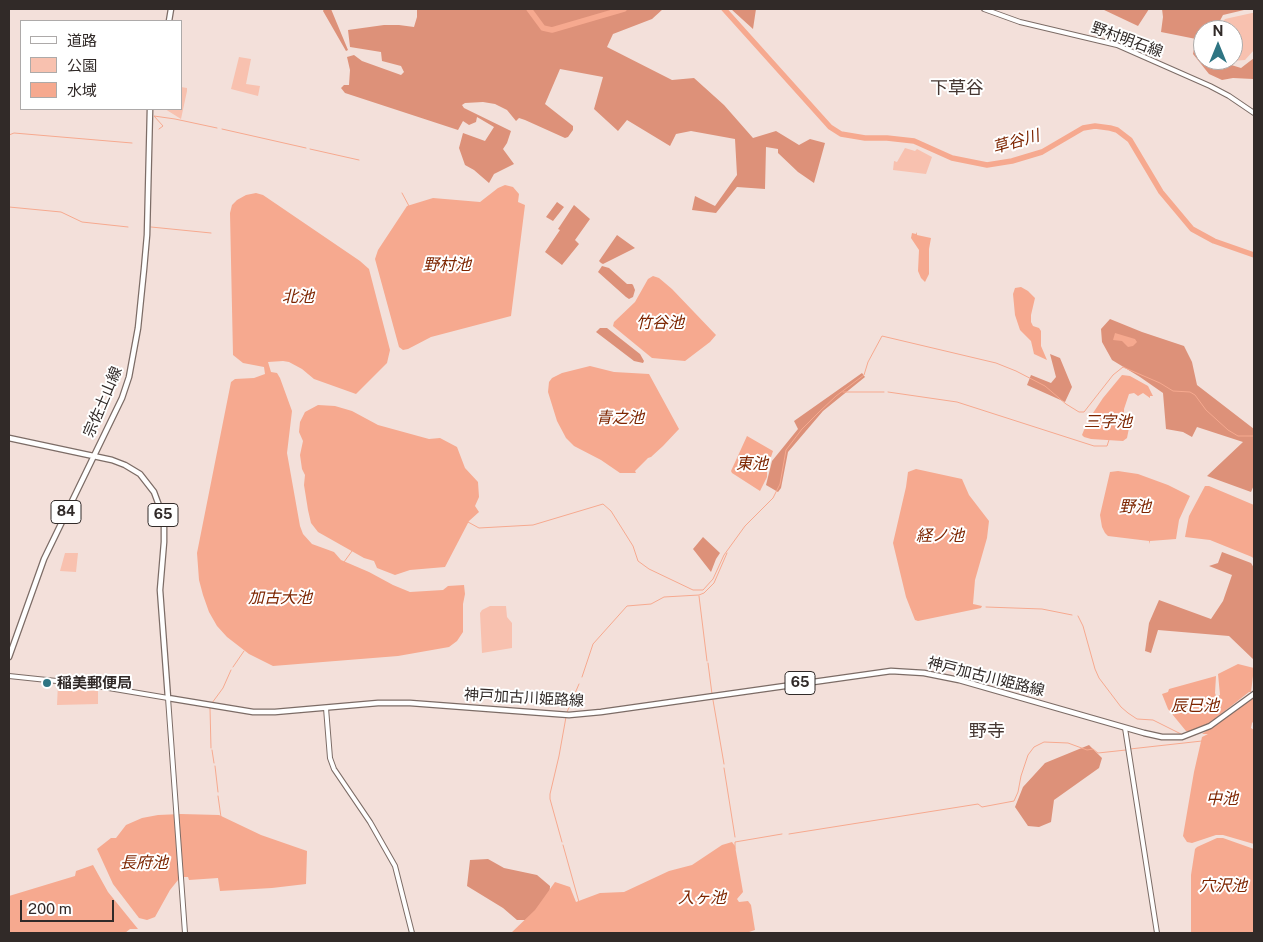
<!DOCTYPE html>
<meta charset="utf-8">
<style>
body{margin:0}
#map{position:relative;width:1263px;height:942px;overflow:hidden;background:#f3e0da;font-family:"Public Sans","Noto Sans JP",sans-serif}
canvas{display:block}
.frame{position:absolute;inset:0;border:10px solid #312a28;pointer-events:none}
.legend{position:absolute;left:20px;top:20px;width:162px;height:90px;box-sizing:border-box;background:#fff;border:1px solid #adaaa9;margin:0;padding:6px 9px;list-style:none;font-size:15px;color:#312a28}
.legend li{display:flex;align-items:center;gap:10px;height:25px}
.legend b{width:25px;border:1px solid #adaaa9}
.north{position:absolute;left:1193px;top:20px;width:50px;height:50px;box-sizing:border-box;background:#fff;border:1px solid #adaaa9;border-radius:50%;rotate:0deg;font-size:14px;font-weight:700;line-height:20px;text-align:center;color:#312a28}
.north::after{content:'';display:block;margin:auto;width:18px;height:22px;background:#2f7583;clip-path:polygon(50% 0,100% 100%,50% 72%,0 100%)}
.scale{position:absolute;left:20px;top:900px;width:94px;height:22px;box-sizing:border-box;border:2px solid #312a28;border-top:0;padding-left:6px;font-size:15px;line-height:18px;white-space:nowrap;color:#312a28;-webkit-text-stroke:4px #fff;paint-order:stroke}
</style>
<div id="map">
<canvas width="1263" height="942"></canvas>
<div class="frame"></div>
<ul class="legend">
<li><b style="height:6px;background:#fff"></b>道路</li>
<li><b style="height:14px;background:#f8c1af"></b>公園</li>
<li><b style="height:14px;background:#f6a98f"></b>水域</li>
</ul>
<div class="north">N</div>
<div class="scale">200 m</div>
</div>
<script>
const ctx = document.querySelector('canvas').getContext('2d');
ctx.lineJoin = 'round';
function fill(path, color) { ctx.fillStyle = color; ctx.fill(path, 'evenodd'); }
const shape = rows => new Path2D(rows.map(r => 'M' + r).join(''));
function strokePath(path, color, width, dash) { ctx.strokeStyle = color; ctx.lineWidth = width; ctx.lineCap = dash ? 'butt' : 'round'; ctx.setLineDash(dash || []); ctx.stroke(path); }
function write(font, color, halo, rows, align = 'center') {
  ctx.font = font + ' "Public Sans","Noto Sans JP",sans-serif'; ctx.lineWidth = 4; ctx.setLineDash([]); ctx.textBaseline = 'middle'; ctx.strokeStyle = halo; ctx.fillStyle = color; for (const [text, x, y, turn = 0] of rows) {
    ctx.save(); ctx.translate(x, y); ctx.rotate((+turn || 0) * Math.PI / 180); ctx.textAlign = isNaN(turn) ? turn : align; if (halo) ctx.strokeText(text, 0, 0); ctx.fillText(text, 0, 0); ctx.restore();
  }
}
const green = shape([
 [1252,13,1254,13,1254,50,1245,60,1232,61,1230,60,1233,60,1233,30,1217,30,1225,19],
 [239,57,251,59,246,84,260,86,258,96,231,89],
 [181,87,187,88,187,91,181,119,165,109,181,109],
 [905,148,915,151,917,149,932,157,926,174,893,170,894,161,897,162],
 [65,553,78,553,76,572,60,571],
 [490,606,506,606,507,617,512,623,512,648,482,653,480,613,482,610],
 [58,683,84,686,85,690,98,691,98,704,57,705]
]);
const forest = shape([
 [324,9,331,9,348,50,346,51,323,11],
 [417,9,663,9,652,19,613,34,607,47,672,80,694,78,724,105,753,138,776,131,799,145,810,139,825,143,814,183,798,172,778,153,778,149,766,147,765,189,737,187,716,213,692,210,695,196,715,206,737,175,735,139,691,131,676,134,670,146,627,120,618,131,594,109,603,77,560,69,545,104,573,126,573,130,568,137,565,138,525,120,519,118,516,121,507,110,495,104,483,102,465,103,462,105,464,108,511,131,507,143,503,149,514,164,494,174,489,183,474,170,465,165,459,148,463,133,485,141,494,127,477,117,476,122,469,125,463,121,458,130,345,93,341,88,344,85,349,85,350,70,347,57,354,55,362,61,401,75,404,72,401,66,382,61,381,52,350,47,348,30,384,25,399,25,414,27,417,17],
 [731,9,756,9,753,29],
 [1102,9,1149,9,1138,26],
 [1162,9,1242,9,1244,10,1223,15,1215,30,1203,30,1203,60,1215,60,1241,68,1254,58,1253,79,1233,78,1222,80,1209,74,1193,54,1196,39,1161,32,1163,17],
 [557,202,564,207,553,221,546,217],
 [574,205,590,219,575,240,579,244,562,265,545,252,560,230,558,229],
 [617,235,635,248,603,264,601,263,599,261],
 [602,266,609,268,627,284,632,284,633,285,635,290,633,297,629,299,626,297,598,272],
 [1110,319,1142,332,1184,346,1192,362,1197,385,1254,429,1254,485,1251,492,1207,476,1243,442,1197,427,1192,437,1183,432,1166,429,1163,393,1140,377,1112,360,1102,342,1101,329],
 [600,328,607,328,640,354,644,361,643,363,634,361,596,332],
 [1050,354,1060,358,1072,387,1065,402,1027,385,1031,375,1051,383,1056,377],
 [862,373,865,377,823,411,788,452,781,488,778,492,766,485,772,461,798,429,794,421],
 [703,537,720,553,716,559,711,572,693,549],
 [1222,552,1251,563,1254,568,1254,660,1229,636,1158,630,1151,653,1145,651,1149,623,1159,600,1211,619,1223,601,1232,575,1209,566,1218,563],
 [1089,745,1102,758,1099,768,1054,800,1051,822,1039,827,1028,826,1015,807,1023,787,1045,763],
 [488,859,504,868,537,875,550,886,549,904,528,920,517,920,503,908,467,886,470,860]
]);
const water = shape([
 [505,185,513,187,519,194,518,202,525,205,511,316,431,337,408,349,403,350,399,347,375,259,378,250,407,206,433,198,480,202,498,188],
 [256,193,263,195,360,261,369,269,390,350,387,363,356,394,314,379,302,369,289,362,283,361,268,362,271,372,277,373,280,378,292,411,287,453,300,526,303,534,312,544,334,552,341,560,369,572,393,585,410,592,443,590,448,586,464,585,465,594,463,604,463,632,457,641,449,647,398,656,273,666,249,654,227,637,217,626,209,612,203,595,199,580,197,553,231,382,235,379,254,378,265,374,264,367,243,363,233,355,230,213,232,205,237,200,246,195],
 [917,232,917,235,931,238,929,249,929,274,925,282,921,278,918,271,919,250,911,238,912,233,916,234],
 [653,276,659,278,672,289,716,335,710,342,685,361,652,358,613,326,614,322,635,302,648,279],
 [1021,287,1028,291,1035,298,1031,315,1031,322,1033,326,1039,328,1041,331,1041,346,1047,360,1034,354,1031,341,1020,330,1015,315,1013,294,1015,288],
 [1115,333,1135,339,1137,342,1133,346,1128,347,1122,341,1113,340],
 [590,366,614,372,649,374,679,429,663,446,651,457,648,458,635,471,636,473,620,473,601,460,574,446,566,438,557,421,548,392,549,382,552,378,562,373],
 [1122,375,1130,376,1148,386,1153,396,1150,396,1150,398,1143,393,1138,396,1134,393,1129,394,1124,409,1124,413,1128,419,1129,428,1127,438,1123,441,1091,439,1084,437,1082,435,1084,430,1093,413,1103,398],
 [318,405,335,406,352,411,378,425,429,439,440,438,457,447,465,468,478,482,479,497,475,506,479,512,469,521,445,567,410,570,395,575,377,568,374,561,364,558,318,532,311,523,308,510,304,485,305,475,302,469,300,455,303,441,299,432,300,422,305,412],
 [747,436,773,451,767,469,767,477,760,491,732,473,731,471],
 [916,469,962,479,969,495,989,521,987,538,975,580,973,604,982,606,981,608,918,621,915,620,906,597,893,543,906,487,908,472],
 [1118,471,1138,474,1168,485,1190,496,1179,520,1176,539,1150,541,1149,544,1149,541,1108,536,1105,533,1102,527,1100,515,1110,472],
 [1205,486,1209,486,1254,505,1254,559,1252,557,1210,540,1185,537,1189,516],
 [1238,664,1254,668,1251,692,1249,692,1207,725,1190,732,1186,731,1168,709,1162,694,1168,692,1169,689,1216,676,1215,693,1216,696,1218,696,1220,695,1218,674],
 [1254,696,1254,721,1252,723,1251,728,1254,730,1254,844,1223,835,1216,835,1192,843,1187,842,1183,836,1194,772,1202,737,1208,734,1202,734],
 [181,814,219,815,261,835,307,851,306,884,272,888,220,891,218,878,189,880,188,877,178,877,178,880,170,890,155,917,147,920,139,918,113,884,97,849,111,838,116,838,126,825,142,818,158,815],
 [1217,838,1223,838,1254,849,1254,933,1191,933,1191,875,1195,849,1197,847],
 [732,842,735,846,743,892,737,899,739,902,748,901,751,905,755,930,746,933,511,933,535,910,555,882,570,887,576,902,600,893,624,892,669,871,692,865,722,845],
 [93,865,108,892,138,929,130,929,125,933,9,933,9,896,75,876,76,871]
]);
const stream = shape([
 [159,129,163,126,154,116,175,119,217,128],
 [222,129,306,148],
 [9,135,14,133,132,143],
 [310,149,359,160],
 [402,193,409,206],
 [9,207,61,212,82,222,128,227],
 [151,227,211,233],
 [843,392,884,392],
 [888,392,957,402,1094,446,1107,446,1109,440],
 [468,522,479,528,533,525,603,504,611,511,633,546,638,561,649,569,693,590,703,590,713,579,724,555,745,526,773,498,780,484,786,450,802,429,819,412,836,396,864,375,868,362,882,336,996,363,1016,371,1045,386,1066,404,1079,412,1084,412,1113,375,1123,367,1160,383,1173,391,1190,392,1195,395,1206,410,1228,430,1238,436,1254,436],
 [344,562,352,551],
 [699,596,707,661],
 [986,607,1042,609,1072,615],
 [1078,616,1083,626,1095,669,1099,678,1121,707,1128,713,1137,719,1153,720,1183,735],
 [708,663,712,694],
 [233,667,244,651],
 [582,677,593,644,627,606,651,604,664,597,699,595,704,593,714,583,727,553],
 [713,700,724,764],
 [212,703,223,688,231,670],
 [210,708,211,748],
 [567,712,579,684],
 [1130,749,1202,741],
 [212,750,214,763],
 [215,766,218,792],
 [724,768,735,837],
 [218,796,221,817],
 [789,834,978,804,982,807,1014,801,1018,792,1021,776,1028,755,1034,747,1044,742,1068,743,1087,750,1093,749,1098,753,1126,750],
 [562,842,550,799,550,794,559,756,566,717],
 [563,845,579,902],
 [735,849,735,842,782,834]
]);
const river = shape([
 [529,9,543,28,552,30,624,9],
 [724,9,830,127,841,134,865,138,887,138,914,141,952,158,987,165,1012,161,1042,152,1083,128,1095,126,1110,128,1117,130,1130,140,1161,192,1192,229,1214,241,1254,255]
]);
const secondary = shape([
 [984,9,1020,22,1117,45,1210,86,1229,96,1254,113],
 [9,676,85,684,168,698,185,933],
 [326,708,330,758,334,769,370,822,395,866,412,933],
 [1125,728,1157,933]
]);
const primary = shape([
 [169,21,171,9],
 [9,438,112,460,125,465,140,474,154,492,164,519,164,542,160,590,168,698,253,712,275,712,378,703,410,703,569,715,601,712,891,671,924,673,959,680,1144,733,1162,737,1182,737,1210,726,1254,694],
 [9,657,44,559,122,398,129,377,138,328,144,269,147,235,150,109]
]);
const markers = [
 [47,683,5,"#2f7583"]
];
const shields = [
 [66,512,30],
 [163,515,30],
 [800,683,30]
];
const shieldNames = [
 ["84",66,512],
 ["65",163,515],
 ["65",800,683]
];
const streetNames = [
 ["野村明石線",1127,40,20],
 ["宗佐土山線",103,402,-67],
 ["神戸加古川姫路線",986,677,14],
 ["神戸加古川姫路線",524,698,3]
];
const poiNames = [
 ["稲美郵便局",57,683]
];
const waterNames = [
 ["草谷川",1016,142,-16],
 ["野村池",447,265],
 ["北池",298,297],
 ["竹谷池",660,323],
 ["青之池",620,418],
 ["三字池",1108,422],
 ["東池",752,464],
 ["野池",1135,507],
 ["経ノ池",940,536],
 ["加古大池",280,598],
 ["辰巳池",1195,706],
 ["中池",1222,799],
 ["長府池",144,863],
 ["穴沢池",1223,886],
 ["入ヶ池",702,898]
];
const quarterNames = [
 ["下草谷",957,88],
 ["野寺",987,731]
];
fill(green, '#f8c1af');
fill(forest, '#dd9179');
fill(water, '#f6a98f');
strokePath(stream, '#f6a98f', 1);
strokePath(river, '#f6a98f', 5.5);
strokePath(secondary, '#7c6c66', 6);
strokePath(primary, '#7c6c66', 7);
strokePath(secondary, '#fff', 4);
strokePath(primary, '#fff', 4.5);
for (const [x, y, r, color] of markers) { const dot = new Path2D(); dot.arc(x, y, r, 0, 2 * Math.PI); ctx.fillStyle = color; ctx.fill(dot); strokePath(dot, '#fff', 2); }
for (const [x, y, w] of shields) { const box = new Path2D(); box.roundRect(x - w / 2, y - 11.5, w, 23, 4); ctx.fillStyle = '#fff'; ctx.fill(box); strokePath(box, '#312a28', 1); }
write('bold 14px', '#312a28', null, shieldNames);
write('15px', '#312a28', '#fff', streetNames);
write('bold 15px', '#312a28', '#fff', poiNames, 'left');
write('italic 16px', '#7d2500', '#fff', waterNames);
write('18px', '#453732', '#fff', quarterNames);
</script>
